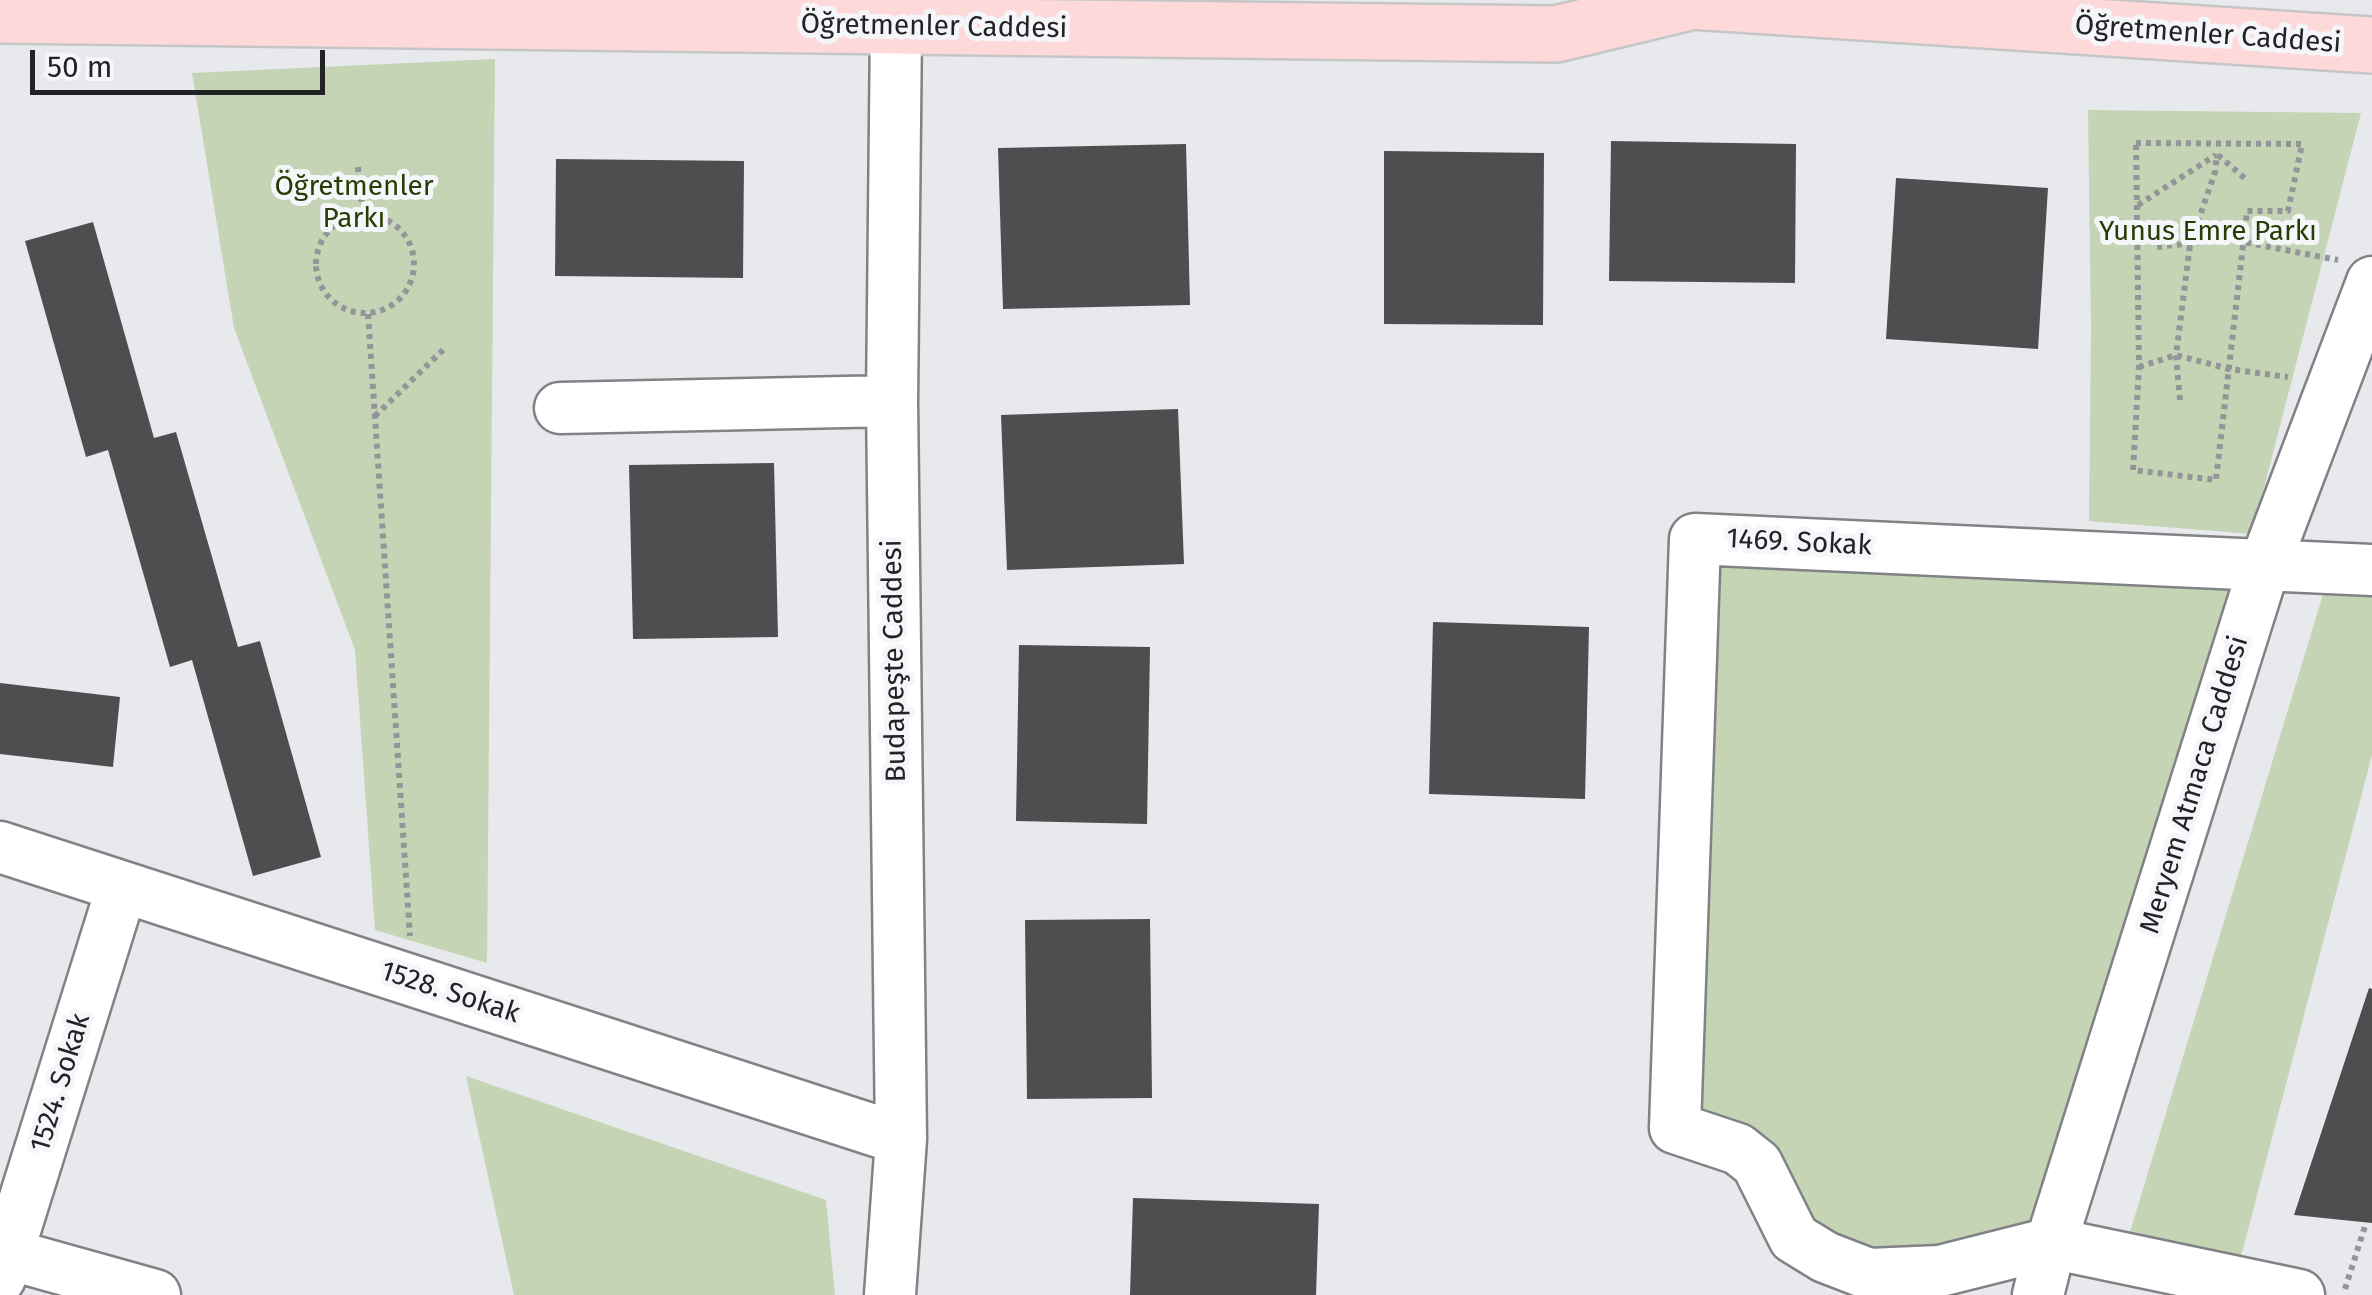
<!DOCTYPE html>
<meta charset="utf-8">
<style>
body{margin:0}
#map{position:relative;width:2372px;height:1295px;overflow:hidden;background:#e8e9ed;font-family:"Fira Sans",sans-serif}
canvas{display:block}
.scale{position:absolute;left:30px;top:50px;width:295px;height:45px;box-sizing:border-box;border:5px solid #222324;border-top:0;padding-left:12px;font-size:30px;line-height:35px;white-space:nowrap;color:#222324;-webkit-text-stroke:8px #f5f6fa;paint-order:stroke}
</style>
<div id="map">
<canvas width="2372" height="1295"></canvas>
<div class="scale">50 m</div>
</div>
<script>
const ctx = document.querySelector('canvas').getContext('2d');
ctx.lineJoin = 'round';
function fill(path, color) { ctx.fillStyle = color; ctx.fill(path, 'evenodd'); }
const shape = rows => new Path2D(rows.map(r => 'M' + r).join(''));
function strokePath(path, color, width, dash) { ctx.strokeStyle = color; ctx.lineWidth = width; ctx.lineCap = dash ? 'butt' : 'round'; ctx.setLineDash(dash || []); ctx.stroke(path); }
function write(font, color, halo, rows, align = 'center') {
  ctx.font = font + ' "Fira Sans",sans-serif'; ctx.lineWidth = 10; ctx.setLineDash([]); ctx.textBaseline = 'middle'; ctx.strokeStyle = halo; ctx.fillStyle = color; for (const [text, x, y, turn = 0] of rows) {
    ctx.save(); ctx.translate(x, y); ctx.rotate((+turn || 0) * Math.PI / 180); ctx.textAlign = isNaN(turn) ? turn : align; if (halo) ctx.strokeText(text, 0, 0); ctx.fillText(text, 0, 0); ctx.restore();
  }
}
const green = shape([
 [495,59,487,963,375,930,355,650,234,328,192,73],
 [2088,110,2361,113,2252,534,2089,521,2091,328],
 [1708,556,2246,579,2036,1232,1870,1259,1804,1224,1689,1116],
 [2327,581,2372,587,2372,755,2238,1268,2130,1232],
 [466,1076,826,1200,835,1295,514,1295]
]);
const building = shape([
 [1611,141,1796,144,1795,283,1609,281],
 [1186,144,1190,305,1003,309,998,148],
 [1384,151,1544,153,1543,325,1384,324],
 [556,159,744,161,743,278,555,276],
 [1896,178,2048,188,2038,349,1886,339],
 [93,222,154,438,176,432,238,647,260,641,321,857,253,876,192,660,170,667,108,450,86,457,25,241],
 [1178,409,1184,564,1007,570,1001,415],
 [774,463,778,637,633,639,629,465],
 [1433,622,1589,627,1585,799,1429,794],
 [1019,645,1150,647,1147,824,1016,821],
 [0,683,120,697,113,767,0,754],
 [1150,919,1152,1098,1027,1099,1025,920],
 [2369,988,2372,989,2372,1223,2294,1215],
 [1133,1198,1319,1204,1316,1295,1130,1295]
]);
const path = shape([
 [2136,143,2302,144,2288,211,2247,211,2216,480,2133,470,2139,367,2136,143],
 [2218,155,2248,181],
 [358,167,363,215],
 [2138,205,2216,155],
 '316 264a49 49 0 1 1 98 0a49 49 0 1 1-98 0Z',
 [2157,247,2227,239,2338,260],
 [368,314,410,936],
 [2139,367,2176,355,2229,369,2288,377],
 [2180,400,2176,355,2190,245,2215,172,2217,154],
 [375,416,446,347],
 [2345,1289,2366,1223]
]);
const minor = shape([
 [560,408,892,401],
 [0,847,901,1139],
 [8,1254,155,1295],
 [0,1278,122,887],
 [890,1295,901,1139,892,401,896,27],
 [2038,1295,2051,1243,2265,564,2372,282],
 [2299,1295,2051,1243,1940,1271,1869,1274,1825,1257,1794,1238,1757,1164,1738,1149,1675,1128,1695,539,2372,570]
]);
const major = shape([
 [1676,0,2372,45],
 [0,15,1556,34,1685,3]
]);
const streetNames = [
 ["Öğretmenler Caddesi",934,27,1],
 ["Öğretmenler Caddesi",2208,35,4],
 ["1469. Sokak",1799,543,3],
 ["Budapeşte Caddesi",895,661,-91],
 ["Meryem Atmaca Caddesi",2195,785,-73],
 ["1528. Sokak",450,993,18],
 ["1524. Sokak",61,1083,-73]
];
const parkNames = [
 ["Öğretmenler",354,187],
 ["Parkı",354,219],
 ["Yunus Emre Parkı",2208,232]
];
fill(green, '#c5d4b4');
fill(building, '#4e4d50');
strokePath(minor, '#818286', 55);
strokePath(major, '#c6c6c6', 60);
strokePath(path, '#949598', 6, [5, 5]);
strokePath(minor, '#fff', 50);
strokePath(major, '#fdd9da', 55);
write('28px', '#222324', '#f5f6fa', streetNames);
write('28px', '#2a3c05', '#f5f6fa', parkNames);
</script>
